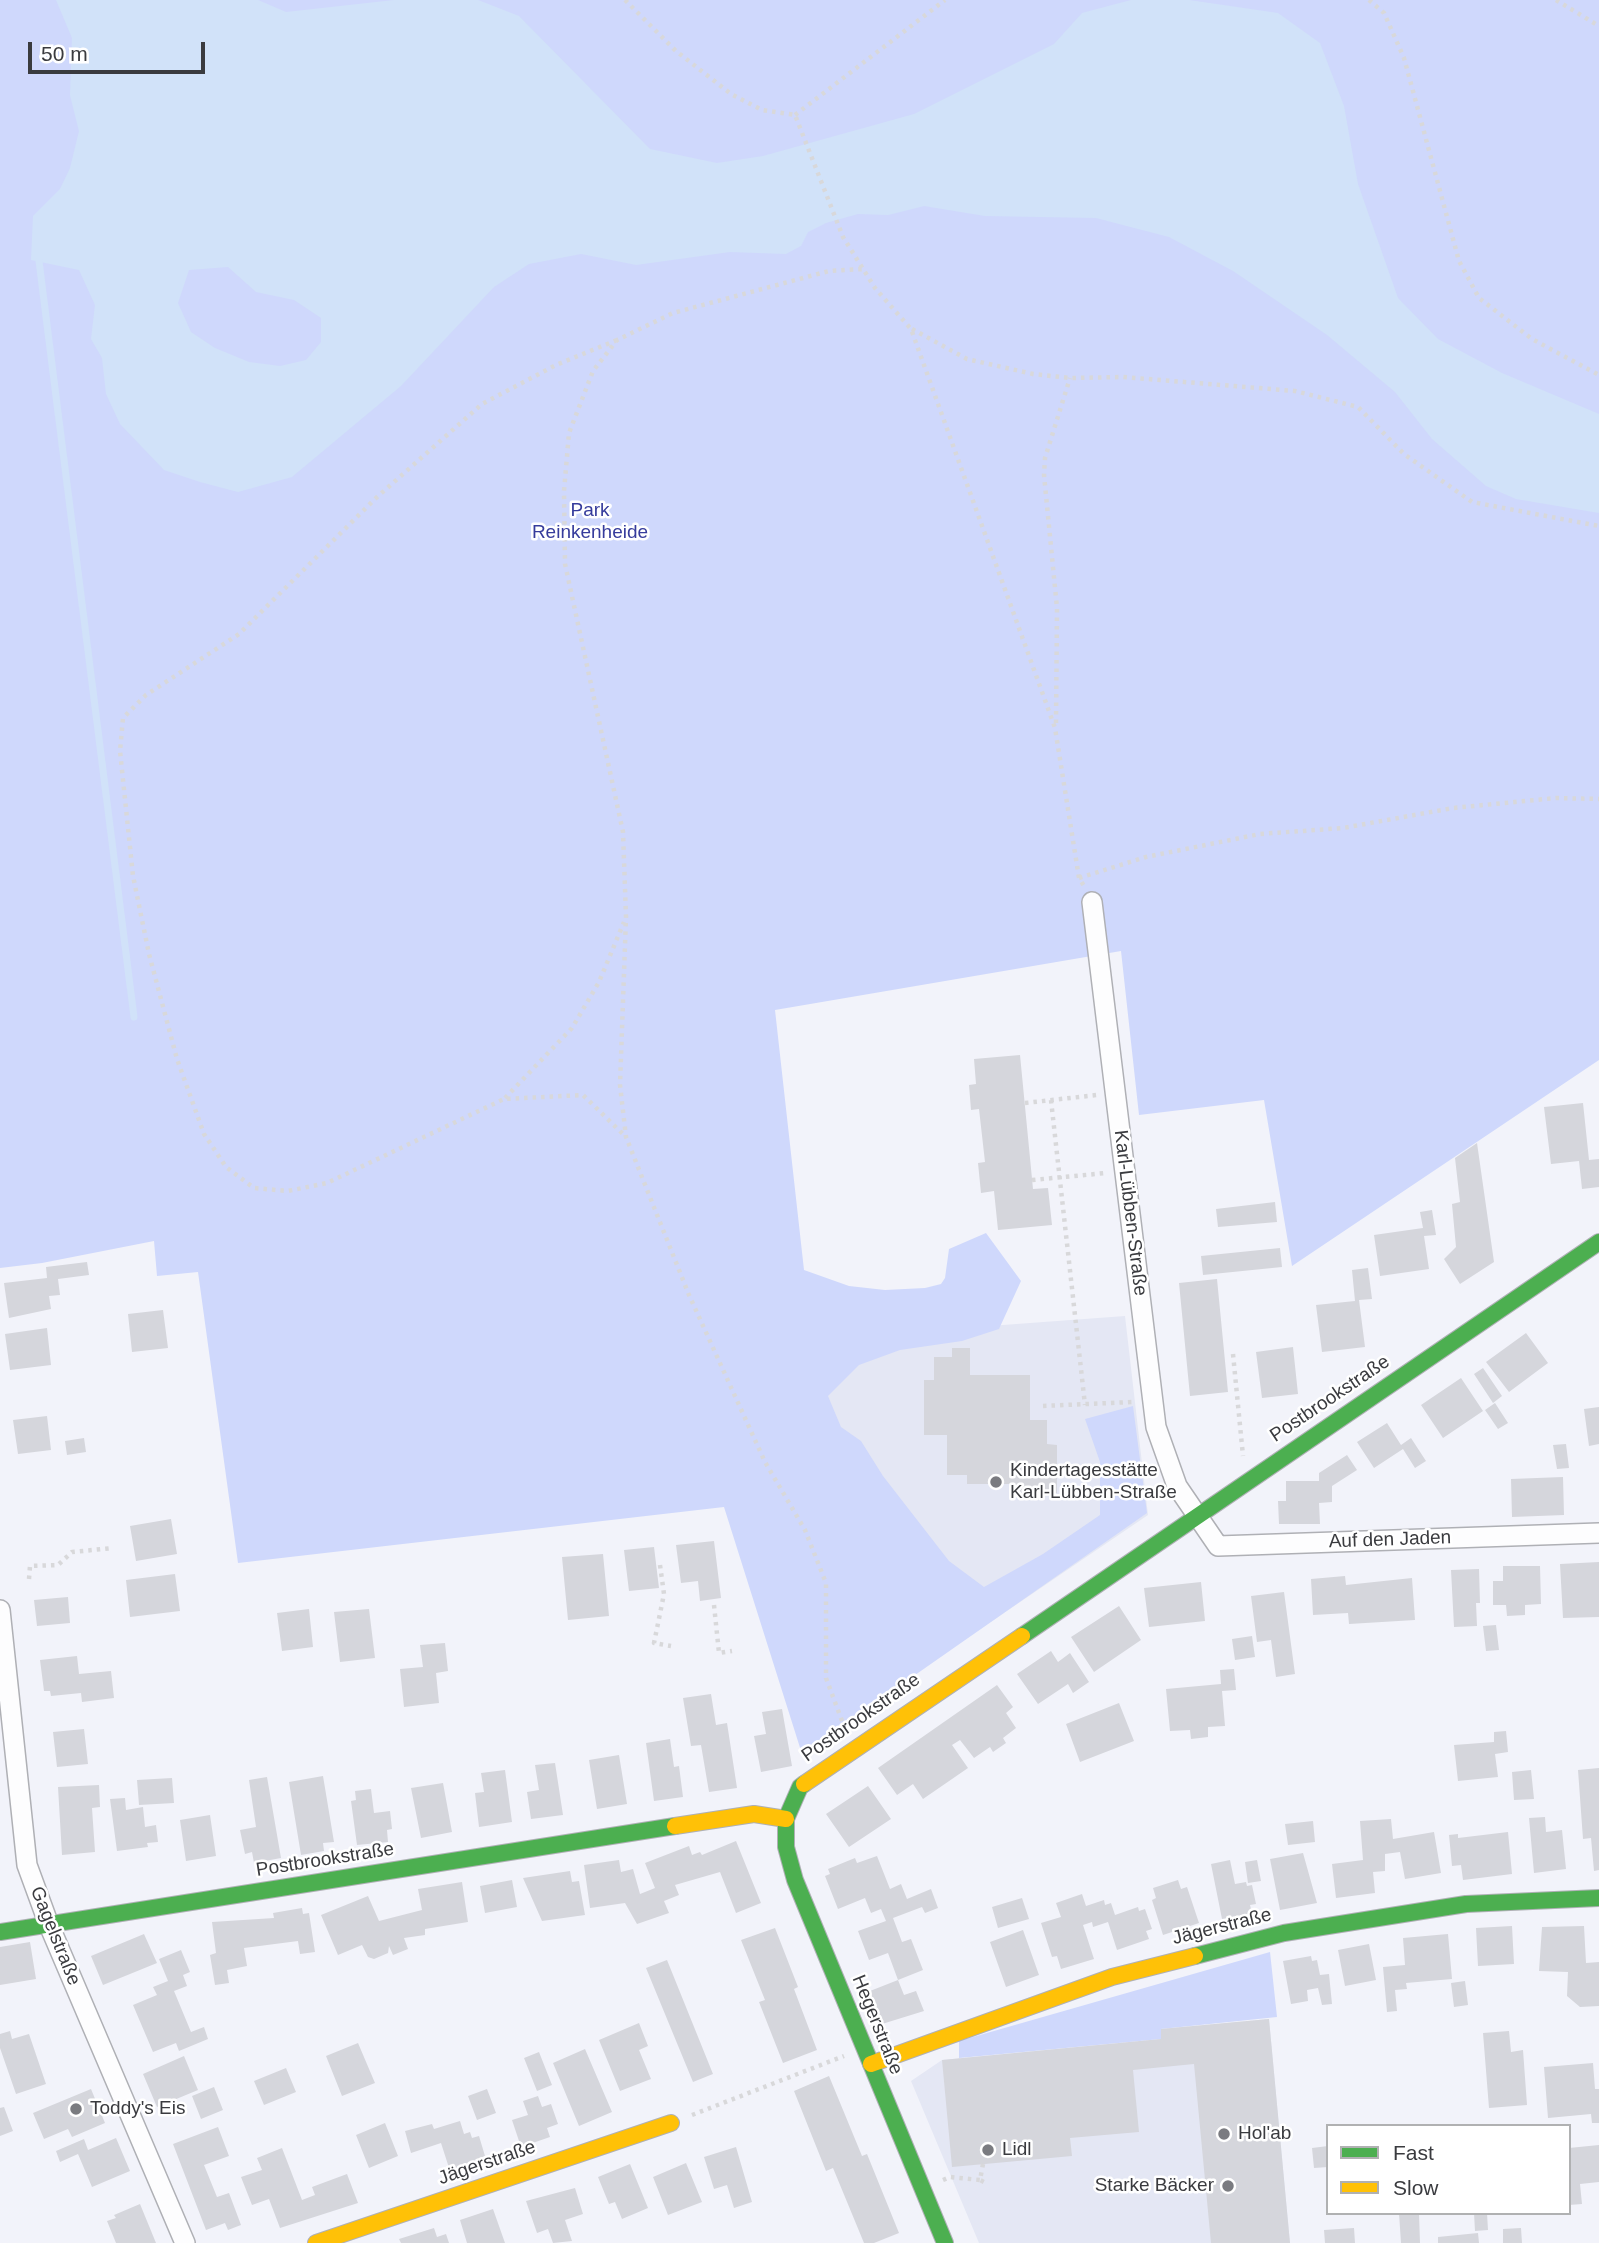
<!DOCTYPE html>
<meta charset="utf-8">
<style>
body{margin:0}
#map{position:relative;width:1599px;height:2243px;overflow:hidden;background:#f2f3fa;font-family:Helvetica,sans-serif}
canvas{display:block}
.legend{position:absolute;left:1326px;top:2124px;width:245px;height:91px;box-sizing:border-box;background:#fff;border:2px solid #b0b1b2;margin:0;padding:9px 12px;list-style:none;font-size:21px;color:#3a3b3f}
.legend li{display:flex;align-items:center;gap:14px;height:35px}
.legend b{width:35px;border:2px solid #b0b1b2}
.scale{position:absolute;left:28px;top:42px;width:177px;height:32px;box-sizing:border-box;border:4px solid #3a3b3f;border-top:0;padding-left:9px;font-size:21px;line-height:24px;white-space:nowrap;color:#3a3b3f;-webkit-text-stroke:5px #fff;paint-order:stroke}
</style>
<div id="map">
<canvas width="1599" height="2243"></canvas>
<ul class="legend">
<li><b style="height:9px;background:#4caf50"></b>Fast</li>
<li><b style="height:9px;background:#ffc107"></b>Slow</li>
</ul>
<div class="scale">50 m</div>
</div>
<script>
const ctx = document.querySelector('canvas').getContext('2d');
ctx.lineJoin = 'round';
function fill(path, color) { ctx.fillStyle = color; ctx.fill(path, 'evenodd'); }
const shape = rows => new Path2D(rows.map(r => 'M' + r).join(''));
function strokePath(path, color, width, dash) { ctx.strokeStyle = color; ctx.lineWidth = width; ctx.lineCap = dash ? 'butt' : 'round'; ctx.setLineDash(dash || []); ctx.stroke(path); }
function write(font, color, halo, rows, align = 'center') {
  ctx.font = font + ' Helvetica,sans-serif'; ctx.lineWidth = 5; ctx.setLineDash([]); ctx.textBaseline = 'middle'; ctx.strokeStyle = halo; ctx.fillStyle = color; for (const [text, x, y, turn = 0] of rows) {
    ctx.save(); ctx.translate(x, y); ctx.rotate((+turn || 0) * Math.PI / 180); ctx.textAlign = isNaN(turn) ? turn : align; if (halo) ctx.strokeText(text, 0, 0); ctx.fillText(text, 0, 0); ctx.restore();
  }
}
const built = shape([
 [1125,1316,1148,1515,957,1645,826,1449,813,1339],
 [1269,2019,1290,2243,979,2243,911,2081,942,2060,1161,2039,1161,2029]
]);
const green = shape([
 [0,0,1599,0,1599,1060,1292,1266,1264,1100,1139,1115,1121,951,775,1010,804,1270,849,1286,885,1290,925,1288,941,1284,945,1278,949,1249,986,1233,1021,1281,999,1329,962,1341,900,1350,859,1365,828,1396,841,1427,861,1441,883,1476,949,1561,984,1587,1043,1554,1100,1515,1100,1462,1085,1419,1133,1406,1147,1513,802,1754,724,1507,238,1563,198,1272,157,1276,154,1241,42,1263,0,1268],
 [1270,1952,1277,2017,1161,2029,1161,2039,959,2058,959,2041]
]);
const water = shape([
 [56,0,258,0,286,12,394,0,478,0,519,16,650,149,717,163,763,156,914,114,1054,44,1082,13,1131,0,1189,0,1278,13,1320,43,1344,106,1358,184,1398,298,1438,339,1502,373,1599,414,1599,513,1516,499,1486,486,1432,439,1395,392,1327,335,1233,271,1169,237,1096,218,985,216,924,206,888,215,858,214,826,223,808,232,801,246,786,254,730,252,636,265,581,254,529,264,494,287,401,386,292,477,238,492,200,482,164,470,120,424,106,394,102,358,91,339,95,305,79,270,31,260,33,216,60,189,70,168,79,131,70,95,72,38],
 [228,267,256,292,294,300,321,318,321,342,306,360,280,366,249,362,215,348,191,332,178,303,189,270]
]);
const stream = shape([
 [39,261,134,1017]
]);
const building = shape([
 [1020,1055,1033,1189,1048,1188,1052,1225,998,1230,994,1191,981,1193,978,1163,985,1162,979,1109,971,1110,969,1085,976,1084,974,1059],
 [1583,1103,1589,1160,1599,1159,1599,1187,1582,1189,1579,1161,1551,1164,1544,1107],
 [1477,1143,1494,1262,1460,1284,1444,1259,1456,1247,1452,1204,1460,1202,1455,1158],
 [1275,1202,1277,1222,1218,1227,1216,1209],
 [1432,1210,1436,1235,1424,1236,1429,1269,1380,1276,1374,1235,1423,1228,1420,1212],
 [1280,1248,1282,1267,1203,1275,1201,1256],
 [87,1262,89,1275,58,1279,60,1295,49,1296,51,1309,9,1318,4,1283,47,1278,46,1267],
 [1368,1268,1372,1299,1359,1300,1365,1347,1322,1352,1316,1305,1355,1301,1352,1270],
 [1217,1279,1228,1392,1190,1396,1179,1283],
 [163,1310,168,1348,132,1352,128,1314],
 [47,1328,51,1365,10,1370,5,1334],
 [1526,1333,1548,1363,1509,1392,1486,1362],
 [1293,1347,1298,1394,1262,1398,1256,1352],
 [952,1348,970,1348,970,1375,1030,1375,1030,1420,1047,1420,1047,1444,1057,1445,1057,1493,1013,1493,1013,1484,967,1484,967,1475,947,1475,947,1435,924,1435,924,1380,934,1380,934,1357,952,1357],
 [1483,1368,1502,1396,1493,1403,1474,1374],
 [1461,1378,1483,1411,1443,1438,1421,1405],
 [1495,1403,1508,1423,1498,1429,1485,1410],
 [1599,1407,1599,1444,1589,1446,1584,1409],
 [47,1416,51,1450,18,1454,13,1420],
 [1387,1423,1401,1445,1411,1438,1426,1461,1415,1468,1403,1449,1374,1468,1357,1442],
 [84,1438,86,1452,67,1455,65,1441],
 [1566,1444,1569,1468,1557,1469,1553,1445],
 [1347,1455,1357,1470,1332,1486,1332,1502,1319,1503,1320,1524,1279,1524,1278,1501,1286,1501,1286,1481,1319,1481,1319,1473],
 [1563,1477,1564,1515,1512,1517,1511,1479],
 [171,1519,177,1554,136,1561,130,1526],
 [714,1541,721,1598,700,1601,698,1581,681,1583,676,1545],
 [654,1547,659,1588,629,1591,624,1550],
 [603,1554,609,1616,568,1620,562,1557],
 [1599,1562,1599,1617,1563,1618,1560,1564],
 [1503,1566,1540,1566,1541,1604,1525,1605,1525,1615,1507,1616,1506,1605,1493,1605,1493,1581,1503,1581],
 [1479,1569,1480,1603,1476,1603,1477,1626,1454,1627,1451,1570],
 [175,1574,180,1611,130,1617,126,1580],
 [1345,1576,1346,1585,1412,1578,1415,1620,1349,1624,1348,1613,1313,1615,1311,1579],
 [1201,1582,1205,1621,1149,1627,1144,1588],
 [1284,1592,1295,1674,1276,1677,1271,1640,1257,1642,1251,1596],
 [68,1597,70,1623,37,1626,34,1600],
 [1119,1606,1141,1640,1094,1672,1071,1637],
 [309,1609,313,1647,282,1651,277,1613],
 [369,1609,375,1658,340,1662,334,1612],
 [1496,1625,1499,1650,1486,1651,1483,1626],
 [1252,1636,1255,1657,1235,1660,1232,1639],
 [445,1643,448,1671,436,1673,439,1703,404,1707,400,1669,423,1667,420,1645],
 [1051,1651,1058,1662,1070,1653,1089,1682,1073,1693,1068,1684,1038,1704,1017,1674],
 [77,1656,79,1674,111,1671,114,1698,82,1702,81,1693,51,1696,50,1691,44,1691,40,1660],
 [1234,1669,1236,1690,1222,1691,1225,1726,1208,1727,1208,1737,1191,1739,1190,1730,1170,1731,1166,1689,1221,1684,1220,1670],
 [997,1685,1013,1707,1006,1713,1016,1728,1003,1738,1006,1743,993,1752,990,1747,974,1758,960,1740,952,1745,968,1768,923,1799,913,1784,897,1795,878,1768],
 [711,1694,716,1725,727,1723,737,1788,709,1792,701,1745,691,1746,683,1698],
 [1119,1703,1134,1741,1080,1762,1066,1724],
 [782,1709,792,1766,761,1772,754,1736,766,1734,762,1712],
 [84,1729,88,1764,57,1767,53,1732],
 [1506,1731,1508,1752,1495,1754,1498,1777,1458,1781,1454,1745,1494,1742,1494,1732],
 [670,1739,674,1767,679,1766,683,1797,654,1801,646,1743],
 [619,1755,627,1804,597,1809,589,1760],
 [555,1763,563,1815,531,1819,527,1792,539,1790,535,1765],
 [1599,1768,1599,1870,1594,1871,1591,1838,1583,1839,1578,1770],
 [505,1770,512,1822,479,1827,475,1793,484,1792,481,1773],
 [1531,1770,1534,1799,1514,1800,1512,1772],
 [323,1776,334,1842,323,1843,324,1851,301,1855,289,1782],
 [267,1777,281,1858,254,1863,252,1852,245,1854,240,1830,256,1827,249,1780],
 [172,1778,174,1803,139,1805,137,1780],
 [443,1783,452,1832,421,1838,411,1788],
 [99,1785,100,1807,92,1808,95,1852,62,1855,58,1787],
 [868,1786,891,1819,849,1847,826,1814],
 [371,1789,374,1813,390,1811,392,1829,387,1830,388,1842,357,1845,351,1801,356,1800,355,1791],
 [125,1798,126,1810,143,1807,145,1827,156,1825,158,1842,147,1843,148,1847,117,1851,110,1799],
 [210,1815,216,1856,186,1861,180,1820],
 [1545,1817,1546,1832,1562,1830,1566,1869,1534,1873,1529,1818],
 [1391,1819,1393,1839,1434,1832,1441,1873,1405,1879,1400,1852,1385,1854,1385,1871,1373,1872,1375,1893,1336,1898,1332,1864,1363,1860,1360,1821],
 [1313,1821,1315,1842,1288,1845,1285,1824],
 [1508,1832,1512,1874,1463,1880,1461,1865,1452,1866,1449,1835,1458,1834,1458,1838],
 [736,1841,761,1903,736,1913,720,1872,675,1885,679,1895,664,1901,669,1913,637,1924,625,1903,590,1908,584,1865,619,1860,621,1872,633,1869,640,1894,655,1888,645,1863,689,1846,692,1855,700,1852,702,1855],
 [1303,1853,1317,1903,1280,1910,1270,1859],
 [877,1856,890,1889,901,1884,907,1899,931,1889,938,1908,925,1913,922,1907,893,1918,902,1942,911,1939,923,1970,898,1980,888,1953,869,1960,858,1931,886,1921,881,1909,871,1913,865,1898,838,1909,825,1876,830,1874,828,1869,855,1858,857,1863],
 [1230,1860,1235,1884,1246,1882,1247,1886,1252,1885,1256,1904,1250,1905,1252,1913,1222,1919,1211,1864],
 [1257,1860,1261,1881,1248,1883,1245,1862],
 [570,1871,572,1882,579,1881,585,1915,542,1921,523,1878],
 [512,1880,517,1907,485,1913,480,1886],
 [1178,1880,1181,1889,1187,1887,1199,1923,1163,1935,1152,1900,1156,1898,1153,1888],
 [462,1882,468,1922,425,1929,425,1935,404,1938,408,1949,393,1955,389,1946,388,1953,374,1959,368,1957,362,1945,338,1955,321,1915,368,1896,379,1921,422,1910,418,1889],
 [1082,1894,1086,1906,1104,1900,1105,1905,1111,1903,1115,1915,1138,1907,1139,1911,1145,1909,1152,1929,1146,1931,1149,1939,1117,1950,1108,1922,1093,1927,1092,1922,1083,1925,1094,1959,1061,1969,1057,1956,1052,1957,1041,1923,1061,1917,1056,1903],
 [1022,1898,1029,1919,998,1928,992,1907],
 [302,1908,303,1914,309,1913,315,1952,300,1954,298,1941,244,1948,247,1966,227,1970,229,1983,215,1985,210,1955,216,1953,212,1922,274,1918,273,1913],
 [1512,1926,1514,1964,1478,1966,1476,1928],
 [1584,1926,1586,1963,1599,1962,1599,2006,1580,2007,1567,1996,1568,1972,1539,1971,1542,1927],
 [775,1928,798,1987,794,1989,817,2050,783,2063,759,2002,765,2000,741,1940],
 [1023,1930,1039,1975,1006,1987,990,1942],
 [144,1934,157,1963,103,1985,91,1956],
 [1448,1934,1452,1979,1406,1983,1407,1989,1395,1990,1397,2011,1387,2012,1383,1967,1405,1965,1403,1938],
 [30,1942,36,1979,0,1985,0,1947],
 [1369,1944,1376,1980,1345,1986,1338,1950],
 [181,1950,190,1972,183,1975,187,1986,174,1991,191,2032,204,2027,208,2039,179,2051,176,2043,153,2052,133,2005,157,1995,153,1987,168,1981,159,1959],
 [1311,1956,1312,1961,1317,1960,1320,1975,1329,1974,1332,2004,1322,2005,1318,1988,1307,1990,1308,2001,1291,2004,1283,1961],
 [667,1960,713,2074,693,2082,646,1968],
 [898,1980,904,1995,916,1991,924,2011,882,2024,870,1991],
 [1465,1981,1468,2005,1454,2007,1451,1983],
 [1269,2019,1290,2243,1211,2243,1194,2064,1133,2070,1139,2132,1070,2138,1072,2156,952,2167,942,2060,1161,2039,1161,2029],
 [639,2023,648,2046,639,2050,651,2079,620,2091,599,2040],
 [10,2031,12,2039,29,2034,46,2084,16,2094,0,2048,0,2034],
 [1509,2031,1511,2052,1523,2050,1527,2105,1489,2108,1483,2033],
 [358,2043,375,2083,342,2096,326,2056],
 [585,2049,612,2112,579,2126,553,2063],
 [539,2052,552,2085,537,2091,524,2058],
 [184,2056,198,2090,157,2107,143,2074],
 [1593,2063,1595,2089,1599,2089,1599,2123,1592,2123,1591,2114,1548,2118,1544,2067],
 [286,2068,296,2092,264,2105,254,2081],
 [829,2076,862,2156,867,2154,899,2233,874,2243,864,2243,833,2168,826,2171,794,2091],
 [214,2087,223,2110,201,2119,192,2096],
 [91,2089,105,2123,72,2137,68,2129,44,2139,33,2113],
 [487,2089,496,2113,477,2120,468,2096],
 [538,2096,542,2107,551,2104,558,2124,547,2128,550,2137,521,2147,512,2120,528,2115,523,2101],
 [4,2107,13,2131,0,2136,0,2108],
 [460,2121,464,2134,470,2132,472,2138,479,2136,485,2156,480,2158,482,2164,451,2174,441,2143,411,2153,405,2131,432,2124,434,2129],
 [385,2123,398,2156,369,2168,356,2135],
 [218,2127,229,2156,204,2165,217,2197,229,2193,241,2225,228,2230,225,2223,206,2230,173,2144],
 [116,2138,130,2171,92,2187,78,2154,60,2162,56,2151,84,2139,88,2150],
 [1599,2145,1599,2182,1580,2184,1582,2204,1569,2205,1569,2148],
 [1328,2146,1328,2167,1314,2168,1312,2148],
 [736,2147,752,2202,734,2208,727,2185,714,2189,704,2157],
 [282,2148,302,2200,315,2195,312,2187,347,2174,358,2203,280,2228,269,2199,252,2205,241,2177,262,2170,257,2158],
 [686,2163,702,2202,668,2215,653,2177],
 [630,2164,648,2208,622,2219,615,2202,609,2204,598,2177],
 [575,2188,583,2214,565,2220,572,2241,553,2243,548,2229,537,2233,526,2201],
 [140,2204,156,2243,116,2243,107,2221,116,2218,114,2215],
 [493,2209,505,2243,467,2243,460,2220],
 [1399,2213,1419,2213,1420,2243,1401,2243],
 [1474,2213,1487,2213,1488,2230,1475,2231],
 [434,2228,437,2237,446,2234,449,2243,401,2243,399,2239],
 [1354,2228,1355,2243,1325,2243,1324,2230],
 [1521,2228,1522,2243,1503,2243,1503,2229],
 [1478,2233,1479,2243,1438,2243,1438,2237]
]);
const path = shape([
 [625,0,676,51,731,94,762,110,795,115,843,237,875,288,911,329,1055,728,1079,878,1084,886],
 [1369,0,1384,13,1404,58,1459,261,1479,298,1532,339,1599,375],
 [1556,0,1599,26],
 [795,115,945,0],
 [912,329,967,359,1033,374,1070,378,1123,377,1295,391,1358,407,1404,454,1472,502,1599,526],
 [617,340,556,365,482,404,376,498,239,634,146,695,123,718,120,751,133,876,149,954,177,1059,204,1134,226,1167,254,1188,288,1191,327,1183,504,1099,583,1095,626,1137],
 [1056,723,1057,608,1044,475,1045,458,1070,378],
 [1079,878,1146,857,1260,834,1343,828,1453,808,1556,798,1599,799],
 [505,1098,572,1028,599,982,624,922],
 [1051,1100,1085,1405],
 [1025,1103,1097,1095],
 [1032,1180,1106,1173],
 [1233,1354,1243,1456],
 [1043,1406,1133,1402],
 [660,1565,664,1594,654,1643,671,1646],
 [29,1579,30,1566,58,1565,72,1552,113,1548],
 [714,1605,719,1653,732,1651],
 [845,1729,826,1678,826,1583,805,1530,765,1462,689,1295,626,1137,620,1085,626,917,623,832,565,564,564,491,569,433,593,371,617,340,673,313,829,271,864,269],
 [692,2115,844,2056],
 [983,2164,980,2180,986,2183],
 [943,2180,950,2177,980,2180]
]);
const street = shape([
 [1092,902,1156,1427,1177,1486,1218,1546,1599,1533],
 [0,1610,27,1865,49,1925,185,2243]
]);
const fast = shape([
 [1022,1636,1599,1242],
 [804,1784,800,1787,786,1819,786,1847,795,1880,945,2243],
 [0,1932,675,1826],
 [1195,1956,1284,1933,1466,1904,1599,1898]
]);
const slow = shape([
 [804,1784,1022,1636],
 [675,1826,754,1814,786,1819],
 [871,2064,1112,1977,1195,1956],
 [316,2243,671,2123]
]);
const markers = [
 [996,1482,7,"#7a7b80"],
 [76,2109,7,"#7a7b80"],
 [1224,2134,7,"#7a7b80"],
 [988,2150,7,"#7a7b80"],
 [1228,2186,7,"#7a7b80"]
];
const parkNames = [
 ["Park",590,511],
 ["Reinkenheide",590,533]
];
const streetNames = [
 ["Karl-Lübben-Straße",1130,1213,83],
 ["Postbrookstraße",1330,1399,-34],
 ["Auf den Jaden",1390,1540,-2],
 ["Postbrookstraße",861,1718,-35],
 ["Postbrookstraße",325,1860,-9],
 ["Jägerstraße",1222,1927,-14],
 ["Gagelstraße",55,1936,68],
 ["Hegerstraße",877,2025,68],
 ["Jägerstraße",487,2163,-19]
];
const poiNames = [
 ["Kindertagesstätte",1010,1471],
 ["Karl-Lübben-Straße",1010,1493],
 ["Toddy's Eis",90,2109],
 ["Hol'ab",1238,2134],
 ["Lidl",1002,2150],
 ["Starke Bäcker",1214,2186,"right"]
];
fill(built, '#e4e7f4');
fill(green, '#cfd8fc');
fill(water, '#d1e2f9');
strokePath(stream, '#d1e2f9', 7);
fill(building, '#d5d6dc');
strokePath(street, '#afb0b5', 22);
strokePath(fast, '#afb0b5', 18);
strokePath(slow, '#afb0b5', 18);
strokePath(path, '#d8d8da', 4.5, [3.5, 5]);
strokePath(street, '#fdfdfe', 19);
strokePath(fast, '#4caf50', 16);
strokePath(slow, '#ffc107', 16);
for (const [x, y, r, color] of markers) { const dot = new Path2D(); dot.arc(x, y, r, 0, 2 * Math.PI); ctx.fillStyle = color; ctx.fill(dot); strokePath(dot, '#fff', 2.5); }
write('19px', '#363c9c', '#fff', parkNames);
write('19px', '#3a3b3f', '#fff', streetNames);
write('19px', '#3a3b3f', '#fff', poiNames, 'left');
</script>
